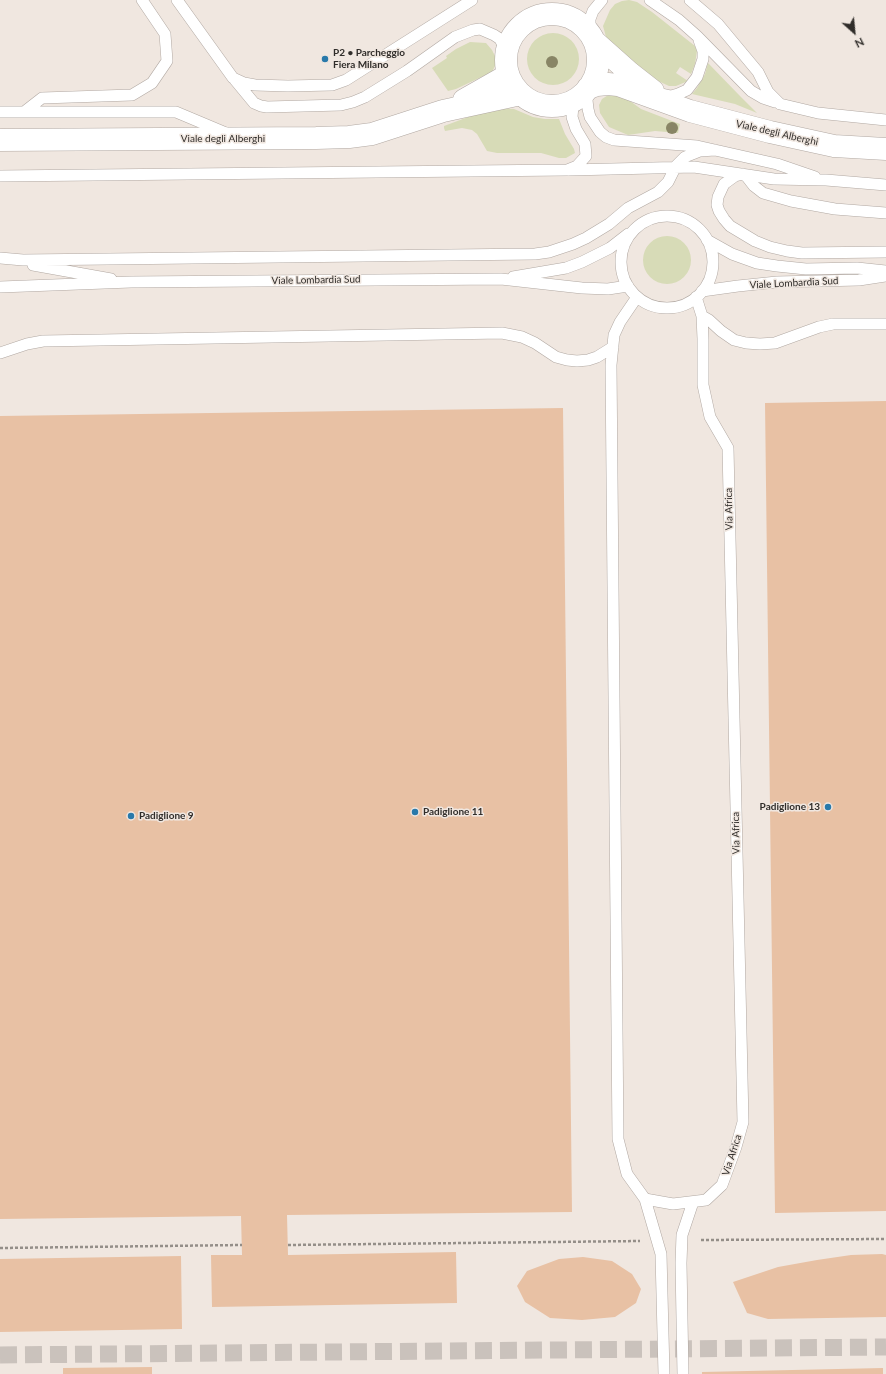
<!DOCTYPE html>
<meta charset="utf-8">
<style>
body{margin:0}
#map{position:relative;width:886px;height:1374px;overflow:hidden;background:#f0e7e0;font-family:Lato,sans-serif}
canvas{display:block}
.north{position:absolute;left:834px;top:12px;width:40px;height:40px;-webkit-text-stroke:3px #f0e7e0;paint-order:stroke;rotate:153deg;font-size:11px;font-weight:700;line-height:16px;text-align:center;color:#302d2a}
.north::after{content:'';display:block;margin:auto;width:14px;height:18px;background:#302d2a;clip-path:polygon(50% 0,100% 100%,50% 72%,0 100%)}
</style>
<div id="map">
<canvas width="886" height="1374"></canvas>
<div class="north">N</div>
</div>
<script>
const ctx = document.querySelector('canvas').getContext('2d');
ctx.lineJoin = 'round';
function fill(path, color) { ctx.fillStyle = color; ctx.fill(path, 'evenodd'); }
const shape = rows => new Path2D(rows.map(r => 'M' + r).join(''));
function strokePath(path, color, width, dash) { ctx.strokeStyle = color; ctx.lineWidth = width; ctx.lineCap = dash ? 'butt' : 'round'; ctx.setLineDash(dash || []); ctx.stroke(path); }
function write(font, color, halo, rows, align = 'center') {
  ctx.font = font + ' Lato,sans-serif'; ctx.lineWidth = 3; ctx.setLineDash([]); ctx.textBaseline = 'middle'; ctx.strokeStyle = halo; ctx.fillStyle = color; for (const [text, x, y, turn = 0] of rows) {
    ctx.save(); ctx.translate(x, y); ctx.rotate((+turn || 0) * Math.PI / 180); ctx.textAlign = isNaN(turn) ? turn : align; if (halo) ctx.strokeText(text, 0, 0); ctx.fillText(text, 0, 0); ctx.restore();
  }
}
const green = shape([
 [629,0,637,2,652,12,695,46,697,51,695,64,691,74,680,67,676,73,688,81,676,86,669,86,656,80,644,74,606,37,603,26,610,10,615,4,622,1],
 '527 59a26 26 0 1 1 52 0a26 26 0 1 1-52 0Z',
 [470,42,486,43,492,50,495,56,495,66,492,72,456,89,448,91,432,68,447,58,446,56,456,49],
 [708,63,740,96,757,113,735,104,692,94,697,88,705,74],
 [613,92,630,101,641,109,680,124,678,133,655,131,628,135,609,127,600,113,599,105,602,99],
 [501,108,514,109,533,117,545,119,559,119,565,134,574,149,575,153,566,158,559,158,541,153,497,153,487,151,477,134,472,130,462,128,445,131,444,128,444,126,487,110],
 '643 260a24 24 0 1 1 48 0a24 24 0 1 1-48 0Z'
]);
const building = shape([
 [886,401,886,1211,775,1213,765,403],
 [563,408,572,1212,287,1215,288,1255,456,1252,457,1303,212,1307,211,1255,242,1255,241,1216,0,1219,0,416],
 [882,1254,886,1255,886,1317,768,1319,747,1313,733,1282,778,1267,817,1260,851,1255],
 [181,1256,182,1329,0,1332,0,1259],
 [583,1257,612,1261,632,1274,641,1289,636,1303,615,1317,582,1320,550,1318,525,1302,517,1286,527,1271,559,1259],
 [152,1367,152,1374,63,1374,63,1368],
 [883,1368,883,1374,702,1374,702,1372]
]);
const pedestrianTunnel = shape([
 [0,1355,886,1347]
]);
const path = shape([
 [701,1240,886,1239],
 [288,1245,640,1241],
 [0,1248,242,1245]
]);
const service = shape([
 [177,0,233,78,244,83,255,85,288,86,332,85,346,80,472,0],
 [650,0,679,20,697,36,751,91,763,98,775,102],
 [690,0,718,24,758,72,768,92,780,104,818,113,886,120],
 [594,41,590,28,590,19,593,11,602,0],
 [235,80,254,103,261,106,267,107,341,105,353,102,365,97,407,71,455,37,473,30,480,29,494,35,500,39,503,45,506,53],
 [588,88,587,100,588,109,590,117,600,132,606,137,614,140,697,146,777,164,815,177],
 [662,94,671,96,678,94,687,90,697,77,703,59,703,51,699,40],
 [0,112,176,112,226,133],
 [24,112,42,98,132,95,152,83,167,61,165,34,142,0],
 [570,170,694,167,774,179,826,180,886,185],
 [0,176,567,170,577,166,586,156,585,144,576,129,572,117,573,106,579,97],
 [886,213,835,209,791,201,763,193,754,186,747,177,743,174,735,176,724,184,718,197,717,205,719,211,724,219,730,226,755,241,770,247,787,251,802,253,886,252],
 '621 262a46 46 0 1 1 92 0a46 46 0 1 1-92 0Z',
 [707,240,732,254,757,263,777,266,806,269,857,268,886,271],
 [0,258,23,260,535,254,549,252,573,244,586,238,609,224,628,208,658,192,668,182,676,166,685,157,700,151,715,150],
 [33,265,111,279],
 [513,277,566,268,582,262,610,248,628,234],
 [0,287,131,282,501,279,582,288,608,289,628,286],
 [702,291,738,286,777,282,859,280,886,276],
 [637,297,620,322,614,335,611,365,618,1139,627,1174,645,1199,661,1254,664,1374],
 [702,316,709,320,721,331,734,340,746,343,760,344,775,343,819,327,833,324,886,324],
 [0,353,27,344,43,341,502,333,522,337,535,343,556,357,567,360,577,361,588,360,597,357,613,347],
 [645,1199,673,1204,706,1200,722,1185,736,1147,743,1122,728,448,710,417,703,385,703,339,702,316,696,297],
 [683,1374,681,1263,682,1235,693,1202]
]);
const tertiary = shape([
 '506 60a46 46 0 1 1 92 0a46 46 0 1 1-92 0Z',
 [594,41,630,73,653,91],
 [588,88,597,85,608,84,618,85,690,111,770,132,834,146,886,149],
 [464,100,508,75],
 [0,140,316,138,349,137,372,134,443,111,521,94]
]);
const trees = [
 [552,62],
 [672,128]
];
const markers = [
 [325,59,4,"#2979aa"],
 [828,807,4,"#2979aa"],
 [415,812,4,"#2979aa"],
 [131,816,4,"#2979aa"]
];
const poiNames = [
 ["P2 • Parcheggio",333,53],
 ["Fiera Milano",333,65],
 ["Padiglione 13",820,807,"right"],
 ["Padiglione 11",423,812],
 ["Padiglione 9",139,816]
];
const streetNames = [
 ["Viale degli Alberghi",777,133,13],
 ["Viale degli Alberghi",223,139],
 ["Viale Lombardia Sud",316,280,-1],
 ["Viale Lombardia Sud",794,283,-3],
 ["Via Africa",729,509,-91],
 ["Via Africa",736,833,-91],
 ["Via Africa",732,1155,-72]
];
fill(green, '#d7dbb7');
fill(building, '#e8c1a4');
strokePath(pedestrianTunnel, '#cac2bc', 17, [17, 8]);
strokePath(service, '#b1a8a2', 12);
strokePath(tertiary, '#b1a8a2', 23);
strokePath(path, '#948e88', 2.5, [3, 2]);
strokePath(service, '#fff', 11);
strokePath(tertiary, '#fff', 22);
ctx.fillStyle = '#888565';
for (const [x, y] of trees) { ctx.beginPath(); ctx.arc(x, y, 6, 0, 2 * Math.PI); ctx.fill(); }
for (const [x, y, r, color] of markers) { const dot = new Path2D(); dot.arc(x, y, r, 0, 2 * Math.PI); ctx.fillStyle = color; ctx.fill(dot); strokePath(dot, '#f0e7e0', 1.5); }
write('bold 10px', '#302d2a', '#f0e7e0', poiNames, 'left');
write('10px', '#302d2a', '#f0e7e0', streetNames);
</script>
